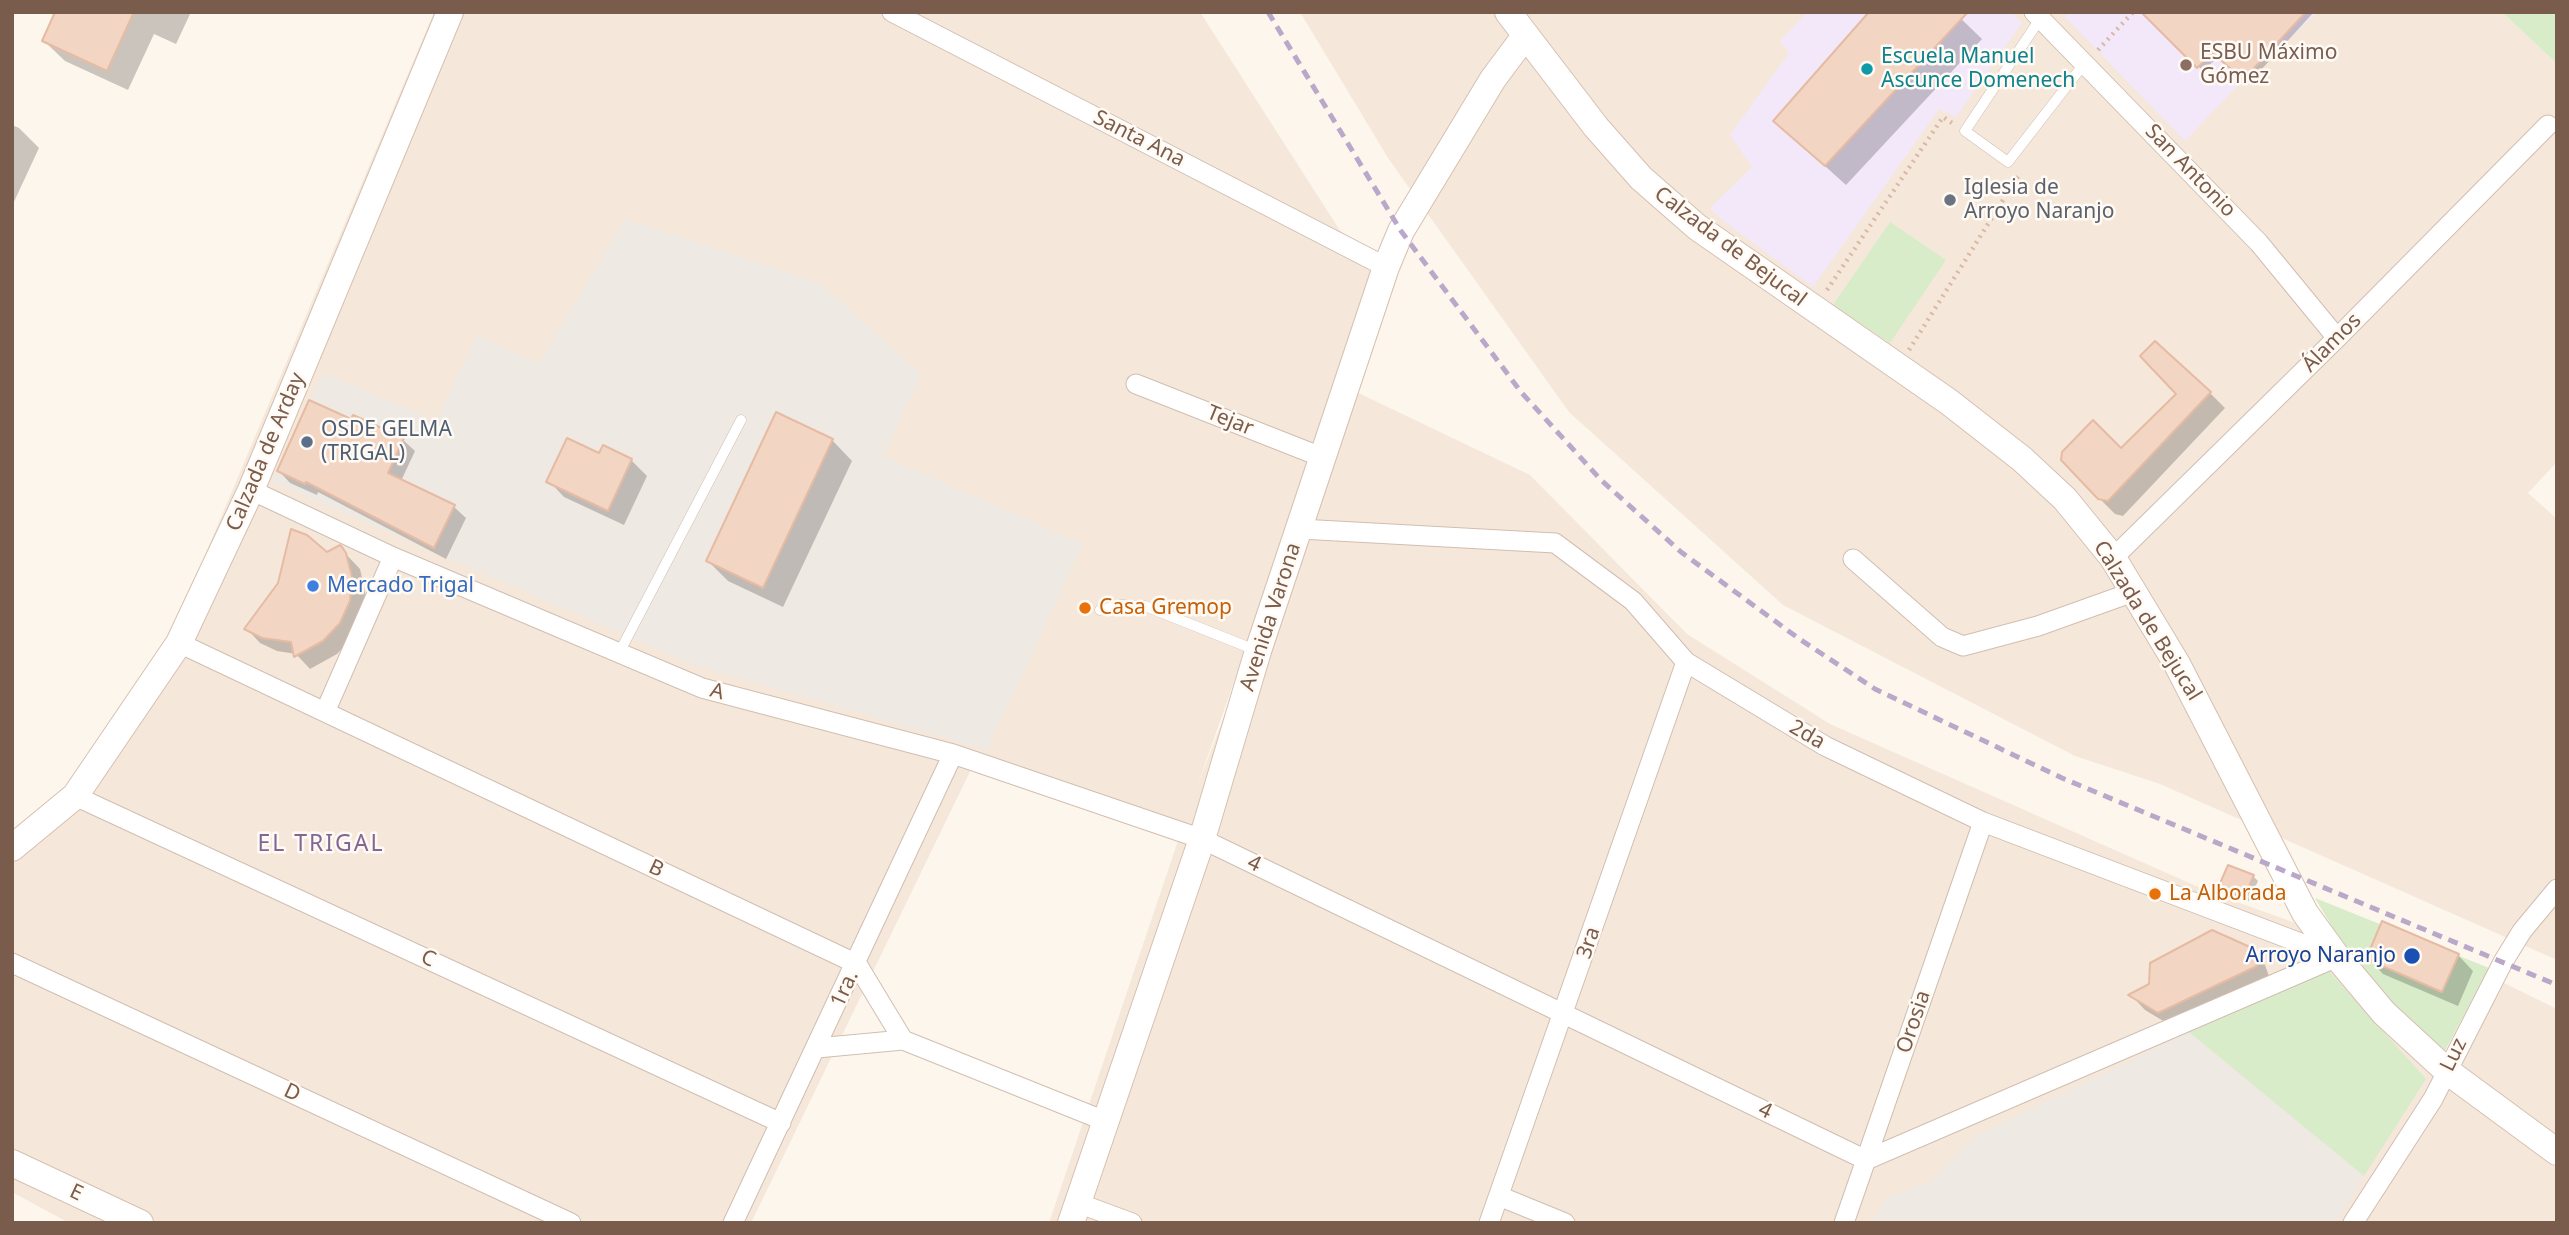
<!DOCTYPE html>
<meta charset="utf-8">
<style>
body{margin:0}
#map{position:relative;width:2569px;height:1235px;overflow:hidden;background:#fdf6ec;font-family:"Noto Sans",sans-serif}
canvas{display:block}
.frame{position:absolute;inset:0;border:14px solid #7a5c4d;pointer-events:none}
</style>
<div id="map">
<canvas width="2569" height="1235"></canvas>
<div class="frame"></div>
</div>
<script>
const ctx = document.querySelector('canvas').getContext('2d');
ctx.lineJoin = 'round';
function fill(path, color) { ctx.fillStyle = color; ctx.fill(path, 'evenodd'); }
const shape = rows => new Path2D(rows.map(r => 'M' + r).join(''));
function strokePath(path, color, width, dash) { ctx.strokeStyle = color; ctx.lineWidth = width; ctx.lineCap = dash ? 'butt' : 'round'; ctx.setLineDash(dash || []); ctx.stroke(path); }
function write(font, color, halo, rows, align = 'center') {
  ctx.font = font + ' "Noto Sans",sans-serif'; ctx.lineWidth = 5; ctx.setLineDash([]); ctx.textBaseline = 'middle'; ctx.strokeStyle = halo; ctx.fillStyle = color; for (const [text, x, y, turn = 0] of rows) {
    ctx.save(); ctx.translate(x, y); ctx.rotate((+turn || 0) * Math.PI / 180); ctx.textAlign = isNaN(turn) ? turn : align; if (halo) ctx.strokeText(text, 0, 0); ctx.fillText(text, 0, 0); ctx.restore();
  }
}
const residential = shape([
 [434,12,1200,12,1339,229,1379,269,1197,787,1350,389,1530,475,1687,634,1830,724,2212,893,2301,925,2451,1083,2504,983,2557,1009,2557,1223,1049,1223,1184,823,978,755,751,1223,69,1223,12,1192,12,850,122,752],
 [1300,12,2502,12,2557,64,2557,462,2528,493,2557,519,2557,960,2160,784,2075,756,1783,605,1569,412,1388,158]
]);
const industrial = shape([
 [625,219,820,283,921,374,883,456,1083,544,987,750,694,665,272,481,323,373,436,421,476,336,539,363],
 [2189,1032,2364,1176,2335,1223,1872,1223,1886,1198,1929,1182,1973,1137]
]);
const education = shape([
 [1808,12,2011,12,2022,23,1956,117,1939,109,1813,287,1725,222,1710,208,1752,167,1730,135,1789,53,1780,41],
 [2068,12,2318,12,2243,80,2185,141,2065,17]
]);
const green = shape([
 [2502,12,2557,12,2557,64],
 [1890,222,1946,260,1890,343,1833,305],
 [2315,898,2489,968,2440,1060,2347,952],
 [2326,968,2426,1079,2364,1176,2189,1032]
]);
const shadow = shape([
 [57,12,191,12,176,44,154,34,128,90,65,61,44,41],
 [1954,12,1982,39,1846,185,1775,121],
 [2314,12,2249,83,2219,56,2203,71,2144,13],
 [12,125,19,128,39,148,12,206],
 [2210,393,2225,408,2123,516,2115,514,2099,498,2121,450],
 [354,417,403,440,415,451,401,481,454,507,466,518,446,559,318,492,317,495,290,483,279,471,352,422],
 [832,440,852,461,783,607,728,581,708,561],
 [604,447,631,460,647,476,624,525,564,497,549,481,600,455],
 [339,547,360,569,365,592,363,615,353,637,337,654,310,669,296,654,277,651,260,643,247,629,327,554],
 [2253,876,2258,881,2249,901,2225,892,2220,888],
 [2249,949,2265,965,2271,982,2175,1028,2145,1010,2131,995],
 [2458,955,2473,971,2458,1006,2383,974,2368,958]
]);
const building = shape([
 [55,12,134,12,107,71,42,41,55,12],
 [1869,12,1968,12,1825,166,1773,121,1869,12],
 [2141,12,2306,12,2243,80,2213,53,2197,68,2141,12],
 [2155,341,2211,392,2108,501,2098,499,2061,460,2062,452,2093,420,2121,448,2176,394,2140,356,2155,341],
 [309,400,351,419,353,415,404,438,388,473,455,505,434,548,306,482,305,484,277,471,309,400],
 [776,412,833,439,763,588,706,561,776,412],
 [567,438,599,453,603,445,632,459,608,511,546,482,567,438],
 [291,529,307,535,327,552,340,545,342,547,346,553,352,577,350,601,340,623,323,641,294,657,291,642,262,638,244,629,278,583,291,529],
 [2228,865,2254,875,2244,898,2218,888,2228,865],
 [2382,921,2459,954,2442,992,2366,959,2382,921],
 [2212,930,2250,947,2257,966,2158,1013,2128,995,2149,984,2150,963,2212,930]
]);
const path = shape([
 [2098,50,2133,12],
 [1827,290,1943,117,1952,123],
 [1909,350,2020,173]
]);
const lane = shape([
 [2040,19,1965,131,2008,162,2084,64],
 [1100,610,1120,605,1145,606,1258,651],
 [619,653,741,420]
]);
const street = shape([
 [892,12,1386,267],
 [2034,12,2259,243,2337,338],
 [1136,384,1324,458],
 [251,490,393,557,702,688,953,754,1202,839,1866,1160,2337,957],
 [1300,529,1555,543,1633,601,1686,662,1825,746,1983,822,2337,957],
 [2113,558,2337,338,2548,125],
 [1853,559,1942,637,1963,646,2038,626,2133,592],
 [179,643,857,964,903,1040,1105,1121],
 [325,712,393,557],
 [75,796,781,1123],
 [12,963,571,1223],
 [817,1048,903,1040],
 [1499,1196,1565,1223],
 [1078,1203,1132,1223],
 [733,1223,953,754],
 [1489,1223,1686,662],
 [1844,1223,1983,822],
 [2353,1223,2433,1099,2503,962,2522,931,2557,889]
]);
const secondary = shape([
 [1508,12,1596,127,1641,178,1697,227,1949,402,2022,459,2065,499,2113,558,2177,664,2305,913,2337,957,2384,1013,2447,1071,2557,1152],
 [12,848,75,796,179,643,251,490,450,12],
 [12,1163,140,1223],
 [1071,1223,1202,839,1258,651,1386,267,1401,231,1493,79,1525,36]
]);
const rail = shape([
 [1268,12,1401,231,1521,392,1601,480,1681,552,1798,638,1875,689,2062,778,2557,985]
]);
const markers = [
 [2186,65,7,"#8d6e63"],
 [1867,69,7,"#0f9aa8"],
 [1950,200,7,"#6b7280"],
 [307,442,7,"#5c6f8a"],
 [313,586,7,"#3f7fe0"],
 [1085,608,7,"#e8710a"],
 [2155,894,7,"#e8710a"],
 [2412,956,9,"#1a4fb4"]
];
const educationNames = [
 ["ESBU Máximo",2200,53],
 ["Gómez",2200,77]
];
const cultureNames = [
 ["Escuela Manuel",1881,57],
 ["Ascunce Domenech",1881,81]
];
const streetNames = [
 ["Santa Ana",1139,139,27],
 ["San Antonio",2190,171,46],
 ["Calzada de Bejucal",1730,247,37],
 ["Álamos",2332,343,-45],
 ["Tejar",1230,421,22],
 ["Calzada de Arday",266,452,-67],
 ["Avenida Varona",1271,617,-72],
 ["Calzada de Bejucal",2147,621,58],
 ["A",717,692,15],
 ["2da",1807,735,30],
 ["4",1254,864,26],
 ["B",656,869,25],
 ["3ra",1589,943,-71],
 ["C",428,959,25],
 ["1ra.",845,989,-65],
 ["Orosia",1914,1022,-71],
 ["Luz",2454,1055,-64],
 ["D",292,1093,25],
 ["4",1765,1111,26],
 ["E",76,1193,25]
];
const worshipNames = [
 ["Iglesia de",1964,188],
 ["Arroyo Naranjo",1964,212]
];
const serviceNames = [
 ["OSDE GELMA",321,430],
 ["(TRIGAL)",321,454]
];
const shopNames = [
 ["Mercado Trigal",327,586]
];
const foodNames = [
 ["Casa Gremop",1099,608],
 ["La Alborada",2169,894]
];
const transitNames = [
 ["Arroyo Naranjo",2396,956]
];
const neighbourhoodNames = [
 ["EL TRIGAL",321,844]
];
fill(residential, '#f5e8da');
fill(industrial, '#efe9e4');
fill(education, '#f3e8fa');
fill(green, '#d8ecc9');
fill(shadow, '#0003');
fill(building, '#f3d5c3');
strokePath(building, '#e6bba3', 2);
strokePath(lane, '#d1beb0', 11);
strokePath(street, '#d1beb0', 21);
strokePath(secondary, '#d6c0b0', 28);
strokePath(path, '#d9b8a5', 4.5, [2, 5]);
strokePath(lane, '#fff', 10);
strokePath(street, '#fff', 19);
strokePath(secondary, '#fff', 26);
strokePath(rail, '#b9a8c9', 5, [10, 7]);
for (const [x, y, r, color] of markers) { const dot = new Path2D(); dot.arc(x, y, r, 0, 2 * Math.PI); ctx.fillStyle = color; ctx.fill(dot); strokePath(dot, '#fffaf3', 2.5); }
write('21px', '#785e54', '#fffaf3', educationNames, 'left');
write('21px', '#0d838f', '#fffaf3', cultureNames, 'left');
write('21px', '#7a5c4d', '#fffaf3', streetNames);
write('21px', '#5b616d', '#fffaf3', worshipNames, 'left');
write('21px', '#4e5e75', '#fffaf3', serviceNames, 'left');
write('21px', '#366cbe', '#fffaf3', shopNames, 'left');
write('21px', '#c56008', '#fffaf3', foodNames, 'left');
write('21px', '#164399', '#fffaf3', transitNames, 'right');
ctx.letterSpacing = '2px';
write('23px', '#846695', '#fffaf3', neighbourhoodNames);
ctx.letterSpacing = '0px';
</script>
